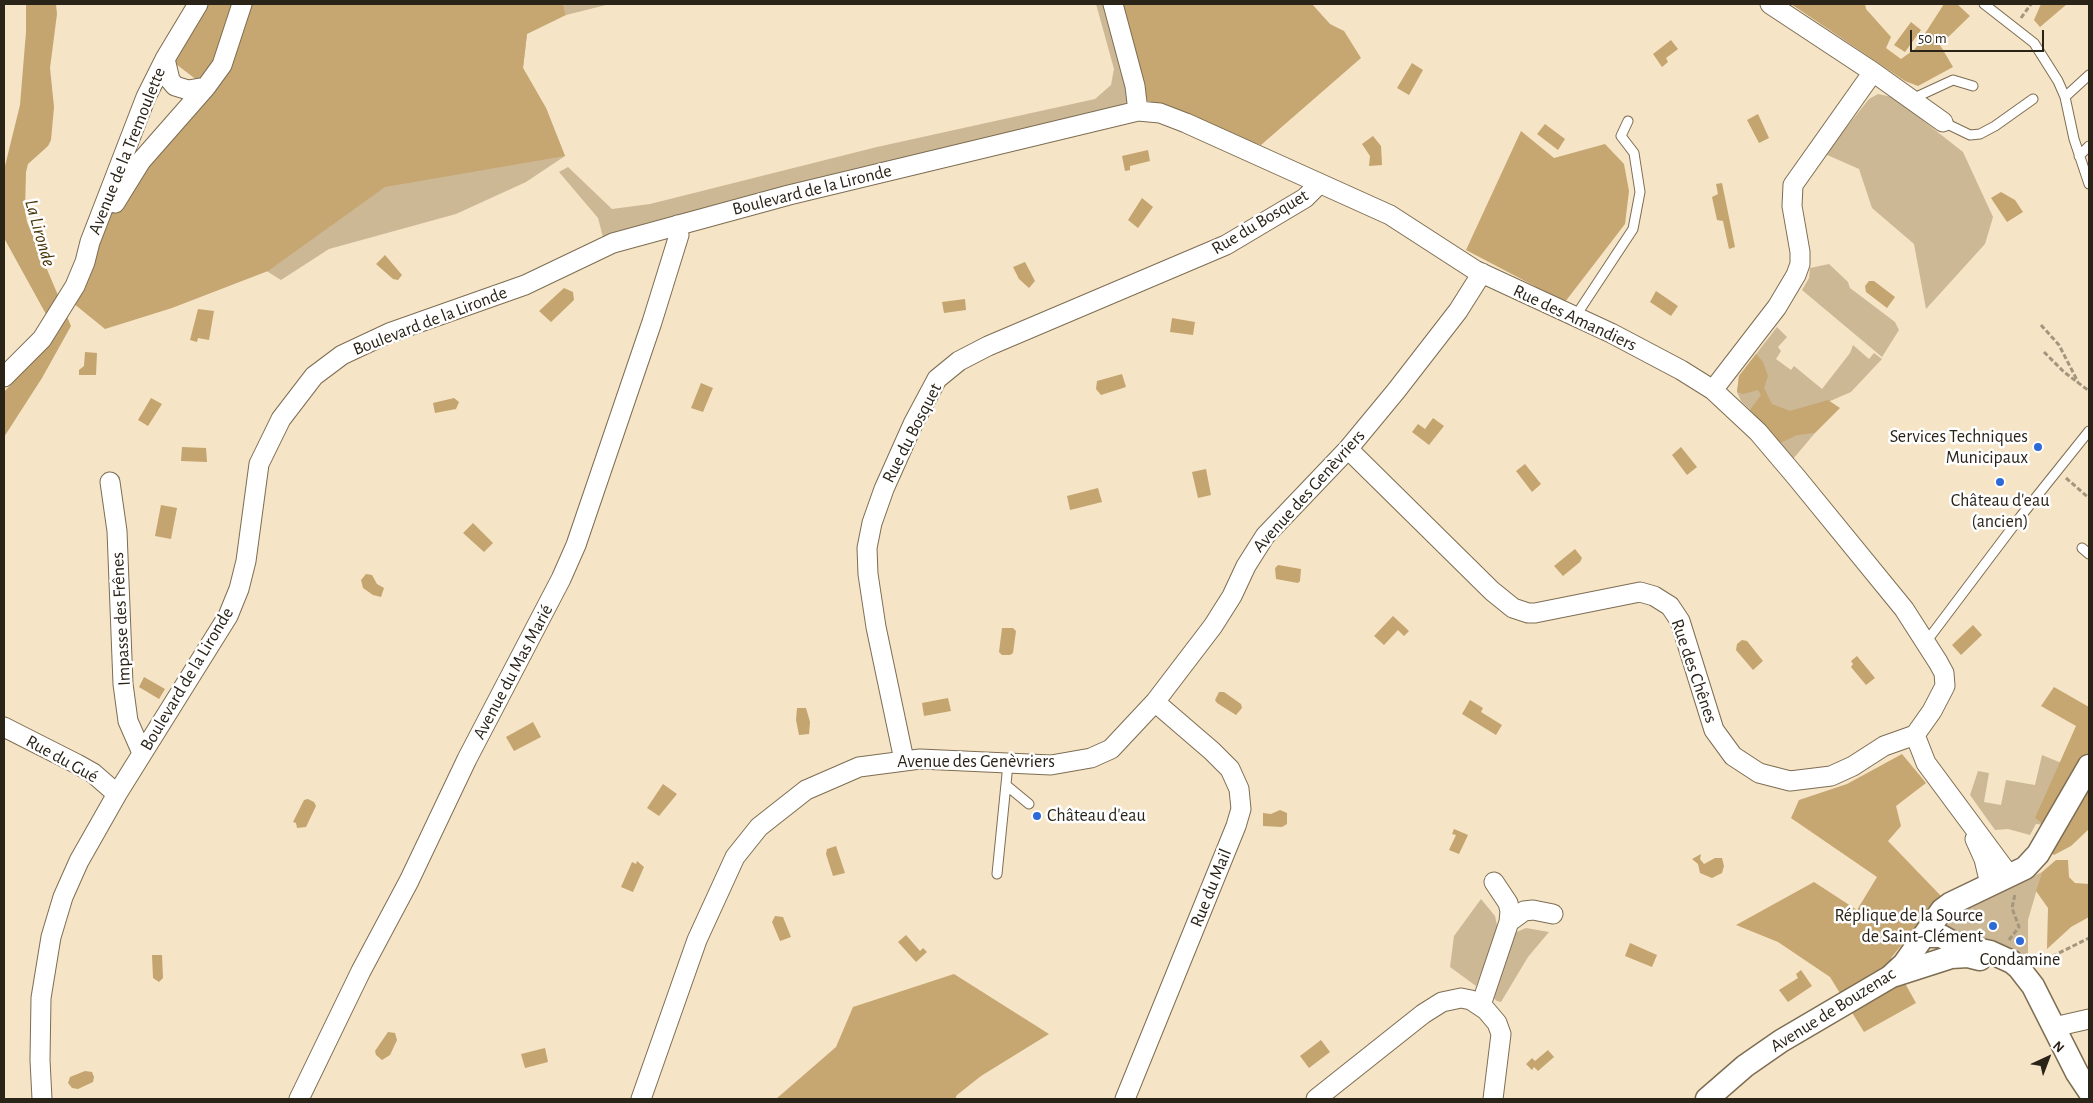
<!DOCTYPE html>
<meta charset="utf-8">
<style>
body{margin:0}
#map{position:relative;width:2093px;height:1103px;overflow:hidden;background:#f6e4c6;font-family:"Alegreya Sans",sans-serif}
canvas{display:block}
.frame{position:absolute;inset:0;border:5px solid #2a2318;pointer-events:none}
.north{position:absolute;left:2023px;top:1033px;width:50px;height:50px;-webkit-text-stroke:4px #fff;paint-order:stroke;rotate:43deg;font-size:14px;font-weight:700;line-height:20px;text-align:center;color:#2a2318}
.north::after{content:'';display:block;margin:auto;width:18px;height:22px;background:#2a2318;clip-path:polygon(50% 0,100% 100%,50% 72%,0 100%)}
.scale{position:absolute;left:1910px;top:30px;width:134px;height:22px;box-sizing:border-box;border:2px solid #2a2318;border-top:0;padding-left:6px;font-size:15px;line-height:18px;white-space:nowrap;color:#2a2318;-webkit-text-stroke:4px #fff;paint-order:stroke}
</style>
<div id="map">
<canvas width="2093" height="1103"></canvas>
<div class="frame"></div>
<div class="north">N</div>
<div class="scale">50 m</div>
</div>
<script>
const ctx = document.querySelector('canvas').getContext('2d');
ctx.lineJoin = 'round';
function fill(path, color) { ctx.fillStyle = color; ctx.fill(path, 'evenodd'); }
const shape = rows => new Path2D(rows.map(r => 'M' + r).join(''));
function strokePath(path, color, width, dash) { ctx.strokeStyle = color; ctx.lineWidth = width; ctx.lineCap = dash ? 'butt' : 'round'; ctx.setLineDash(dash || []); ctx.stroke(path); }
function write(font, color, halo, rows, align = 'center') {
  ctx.font = font + ' "Alegreya Sans",sans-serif'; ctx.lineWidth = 5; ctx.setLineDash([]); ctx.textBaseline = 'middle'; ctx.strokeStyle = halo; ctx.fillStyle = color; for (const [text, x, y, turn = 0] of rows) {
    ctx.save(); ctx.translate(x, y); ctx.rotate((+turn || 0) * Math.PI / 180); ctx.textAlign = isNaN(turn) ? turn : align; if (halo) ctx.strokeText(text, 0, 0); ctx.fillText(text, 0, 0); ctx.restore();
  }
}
const green = shape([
 [563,4,610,4,566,15],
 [1096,4,1108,4,1122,53,1128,100,1124,107,859,168,603,237,598,218,559,172,568,167,612,209,650,204,877,147,1095,99,1111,85,1114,69],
 [527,34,523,68,546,108,565,156,526,182,456,214,329,249,281,280,215,239],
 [1878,94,1893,97,1963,152,1993,217,1985,244,1926,309,1914,244,1872,208,1859,169,1825,154,1869,99],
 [1829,264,1848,282,1850,288,1895,322,1899,330,1882,357,1802,290,1809,278,1810,268],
 [1777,327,1787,337,1778,347,1781,351,1776,359,1791,370,1794,366,1822,389,1850,353,1853,345,1869,359,1874,353,1882,359,1851,392,1814,408,1815,433,1793,459,1763,423,1741,401,1737,392,1739,376],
 [2042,755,2064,764,2045,825,2036,824,2030,835,2008,829,1995,830,1970,795,1978,771,1989,773,1984,802,2001,805,2006,780,2035,785],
 [2042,872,2028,920,2028,959,1992,940,1958,935,1950,930,1947,924,1951,917],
 [1481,899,1495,916,1498,930,1476,986,1450,967,1454,936],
 [1526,928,1549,932,1528,957,1501,1002,1497,1001,1492,997,1514,933]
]);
const forest = shape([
 [206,4,563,4,566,15,527,34,523,68,546,108,565,156,385,187,268,271,172,308,105,329,68,299,90,242,141,161,206,87,172,61],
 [1118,4,1312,4,1330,24,1344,31,1361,58,1261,145,1237,138,1175,109,1145,100],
 [1791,4,1865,4,1866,9,1891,37,1886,48,1901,59,1915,49,1944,4,1957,4,1970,16,1940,45,1953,67,1918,86,1905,81],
 [2041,4,2067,4,2040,27,2034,20],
 [1521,131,1554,158,1605,144,1624,164,1629,191,1625,224,1565,302,1466,250],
 [1756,354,1763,362,1768,376,1764,388,1772,404,1790,411,1828,400,1840,408,1815,433,1797,435,1780,443,1750,410,1761,395,1758,390,1743,394,1737,392,1739,376],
 [2054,687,2089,707,2089,752,2045,825,2035,818,2076,726,2041,706],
 [1902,754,1926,783,1896,806,1901,826,1888,841,1941,896,1891,958,1916,1003,1864,1032,1830,977,1778,942,1736,925,1814,882,1857,910,1877,877,1791,818,1799,800,1847,784],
 [2089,781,2089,829,2071,846,2054,855,2046,850],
 [2056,860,2068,860,2069,877,2075,883,2089,884,2089,917,2071,927,2047,949,2048,908,2036,891,2042,872],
 [954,974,1049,1034,981,1076,957,1095,955,1099,776,1099,836,1047,853,1007]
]);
const water = shape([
 [26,4,56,4,57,14,50,68,54,107,51,140,48,146,28,164,26,172,25,210,27,222,71,326,42,378,4,437,4,392,43,350,47,316,4,238,4,170,20,105,26,32],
 [1911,22,1921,30,1905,52,1894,45],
 [1671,40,1678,49,1666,58,1668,62,1662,67,1653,54],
 [1412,63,1423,70,1409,95,1397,88],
 [1758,114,1769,138,1759,143,1747,120],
 [1545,124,1565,139,1558,150,1537,134],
 [1373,136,1381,146,1382,165,1369,166,1370,156,1362,144],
 [1148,150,1150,161,1130,166,1130,170,1125,171,1122,156],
 [1722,183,1735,247,1729,249,1723,221,1717,220,1712,197,1718,194,1716,184],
 [2001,192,2015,200,2023,212,2007,222,1991,198],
 [1142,198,1153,207,1138,228,1128,220],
 [385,255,402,275,398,280,393,279,376,264],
 [1025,262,1035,281,1029,288,1019,279,1013,267],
 [1869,281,1874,281,1895,297,1887,308,1866,292,1865,286],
 [564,288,573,292,574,300,551,322,539,311],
 [1656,291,1678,306,1671,316,1650,302],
 [965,299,966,310,944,313,942,302],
 [198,309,214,311,209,340,198,338,197,342,190,340],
 [1172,318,1195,322,1193,335,1170,332],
 [85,352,97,353,96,375,79,375,79,370,84,366],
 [1122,374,1126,387,1101,395,1096,389,1097,381],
 [701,383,713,388,703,412,691,408],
 [151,398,162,404,148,426,138,420],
 [454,398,459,402,456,409,435,413,433,403],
 [1433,418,1444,426,1429,445,1412,432,1418,424,1425,429],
 [182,447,206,448,207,462,181,461],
 [1681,447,1697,467,1687,475,1672,455],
 [1525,464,1541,484,1532,492,1516,471],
 [1206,469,1211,495,1198,498,1192,472],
 [1098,488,1102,502,1070,510,1067,496],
 [161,505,177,508,171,539,155,536],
 [473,523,493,543,484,552,463,533],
 [1575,549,1582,558,1580,562,1563,576,1554,566],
 [1278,565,1301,569,1300,581,1298,583,1276,579,1275,568],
 [366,574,372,575,377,584,384,588,381,597,373,595,363,588,361,580],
 [1393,616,1409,631,1404,636,1398,630,1384,645,1374,636],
 [1973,625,1982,635,1961,655,1952,645],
 [1002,628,1013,628,1016,631,1013,653,1010,655,1002,655,999,652],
 [1742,640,1747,641,1763,661,1753,670,1736,650,1737,644],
 [1857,656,1875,678,1866,685,1851,667,1853,664,1851,661],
 [144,677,165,689,159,699,139,687],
 [1219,692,1224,692,1241,704,1242,708,1236,715,1217,703,1215,700],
 [948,698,951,711,924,716,922,703],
 [1470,700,1483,708,1481,712,1502,725,1496,735,1462,714],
 [797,708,806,708,810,722,809,734,799,735,796,720],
 [533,722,541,737,514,751,506,737],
 [663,784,677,794,659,816,647,808],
 [308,799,314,802,316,806,306,827,297,828,296,823,293,822,304,800],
 [1280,810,1287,813,1287,824,1282,827,1263,826,1263,813,1271,814],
 [1454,829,1468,835,1459,854,1449,850,1456,835,1452,834],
 [836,846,845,873,833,876,826,854,827,849],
 [1701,854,1700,859,1704,864,1715,858,1722,858,1724,866,1722,873,1712,878,1700,873,1698,864,1692,859],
 [637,861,644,867,633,892,621,887,632,862,636,864],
 [775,916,783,917,791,937,780,941,772,922],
 [906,935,920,951,923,948,927,952,916,962,898,942],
 [1630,943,1657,955,1652,967,1625,956],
 [152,955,162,955,163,978,159,982,153,978],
 [1801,970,1812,986,1788,1002,1779,990,1798,978,1796,974],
 [388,1032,395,1033,397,1040,390,1055,382,1060,376,1055,375,1051],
 [1321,1040,1330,1052,1309,1068,1300,1056],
 [545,1048,548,1062,525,1068,521,1054],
 [1548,1050,1554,1057,1538,1071,1534,1067,1532,1070,1526,1064,1532,1058,1535,1061],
 [85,1071,92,1072,94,1077,93,1082,78,1089,72,1088,68,1083,70,1077]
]);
const path = shape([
 [2021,18,2031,4],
 [2041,325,2059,345,2078,382],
 [2044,352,2064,372,2089,391],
 [2066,478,2089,498],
 [2009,940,2019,927,2012,908,2015,894],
 [2039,963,2089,938]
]);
const service = shape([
 [1984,4,2034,43,2058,81,2065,97,2074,139,2089,184],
 [2065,97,2089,75],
 [1912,99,1953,80,1973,86],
 [1943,122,1970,135,1980,134,1995,126,2033,99],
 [2079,156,2089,146],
 [1575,317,1633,229,1640,192,1634,153,1621,136,1628,121],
 [2082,548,2089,554],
 [1926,642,2021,516,2089,431],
 [1006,785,1029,804],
 [997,874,1008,764]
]);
const minor = shape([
 [1113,4,1135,86,1138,111],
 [165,59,170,80,175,86,188,90,206,87],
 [1873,72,1943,122],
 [115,203,141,161,206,87,222,65,242,4],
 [4,377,42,339,75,286,85,262,90,242,146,97,165,59,198,4],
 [1713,390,1777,307,1796,275,1800,264,1800,252,1792,206,1793,185,1873,72,1770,4],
 [1348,449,1492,591,1513,608,1528,613,1535,613,1640,592,1654,596,1670,606,1680,621,1714,730,1733,756,1759,773,1790,781,1831,776,1853,766,1884,746,1915,735,1926,763,2009,875],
 [110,482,117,531,123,684,128,721,142,753],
 [4,727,77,764,93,773,117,794],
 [904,760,876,627,868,574,867,548,872,523,884,489,913,424,937,379,959,361,988,346,1226,245,1305,198,1319,184],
 [1975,839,1984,859,1990,884],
 [1509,922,1524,911,1533,910,1553,914],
 [1481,1005,1509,922,1510,911,1508,903,1494,882],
 [2054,1027,2089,1019],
 [42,1099,40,1060,41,998,51,937,63,897,79,861,117,794,228,616,239,589,246,561,259,464,281,419,314,376,342,355,389,333,525,285,613,243,789,195,1138,111,1160,113,1186,123,1390,215,1475,270,1611,333,1681,370,1713,390,1758,432,1797,478,1904,609,1938,662,1944,673,1945,686,1932,711,1915,735],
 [299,1099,361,971,409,881,467,759,561,579,576,545,652,322,679,235,677,225],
 [641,1099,697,940,735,857,759,827,806,790,859,767,920,759,1051,765,1091,758,1111,749,1155,702,1213,626,1232,596,1246,566,1265,536,1348,449,1396,391,1458,311,1482,273],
 [1125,1099,1236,826,1241,809,1239,789,1230,769,1212,751,1155,702],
 [1316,1099,1423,1014,1442,1002,1461,998,1471,1000,1486,1010,1497,1023,1501,1034,1493,1099]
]);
const tertiary = shape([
 [1924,936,1941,936,1957,945,1990,952,2012,962,2019,968,2033,986,2077,1073,2089,1091],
 [1895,975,1951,957,1968,956,1980,959],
 [1707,1099,1745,1066,1781,1041,1890,977,1904,964,1942,910,1950,904,2025,868,2038,854,2089,766]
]);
const markers = [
 [2038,447,5,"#2c6ad7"],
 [2000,482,5,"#2c6ad7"],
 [1037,816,5,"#2c6ad7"],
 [1993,926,5,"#2c6ad7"],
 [2020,941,5,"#2c6ad7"]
];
const streetNames = [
 ["Avenue de la Tremoulette",127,151,-68],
 ["Boulevard de la Lironde",812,190,-14],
 ["Rue du Bosquet",1260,222,-31],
 ["Rue des Amandiers",1575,318,25],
 ["Boulevard de la Lironde",430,321,-21],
 ["Rue du Bosquet",912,433,-63],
 ["Avenue des Genèvriers",1309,491,-48],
 ["Impasse des Frênes",121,619,-93],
 ["Rue des Chênes",1694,671,71],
 ["Avenue du Mas Marié",513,672,-62],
 ["Boulevard de la Lironde",187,679,-59],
 ["Rue du Gué",62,759,29],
 ["Avenue des Genèvriers",976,762],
 ["Rue du Mail",1211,888,-68],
 ["Avenue de Bouzenac",1833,1010,-32]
];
const poiNames = [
 ["Services Techniques",2028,437],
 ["Municipaux",2028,458],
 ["Château d'eau",2000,501,"center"],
 ["(ancien)",2000,522,"center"],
 ["Château d'eau",1047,816,"left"],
 ["Réplique de la Source",1983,916],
 ["de Saint-Clément",1983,937],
 ["Condamine",2020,960,"center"]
];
const waterNames = [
 ["La Lironde",40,233,74]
];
fill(green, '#cdb896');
fill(forest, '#c6a671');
fill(water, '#c4a46f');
strokePath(service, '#7d6d52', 11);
strokePath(minor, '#7d6d52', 21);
strokePath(tertiary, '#7d6d52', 25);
strokePath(path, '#a3967f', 3, [5, 2.5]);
strokePath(service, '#fff', 9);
strokePath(minor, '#fff', 19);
strokePath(tertiary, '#fff', 22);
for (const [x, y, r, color] of markers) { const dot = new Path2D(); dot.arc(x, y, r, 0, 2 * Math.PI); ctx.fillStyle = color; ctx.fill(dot); strokePath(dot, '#fff', 2); }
write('18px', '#2a2318', '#fff', streetNames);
write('18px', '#2a2318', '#fff', poiNames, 'right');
write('italic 19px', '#4a3407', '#fff', waterNames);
</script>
